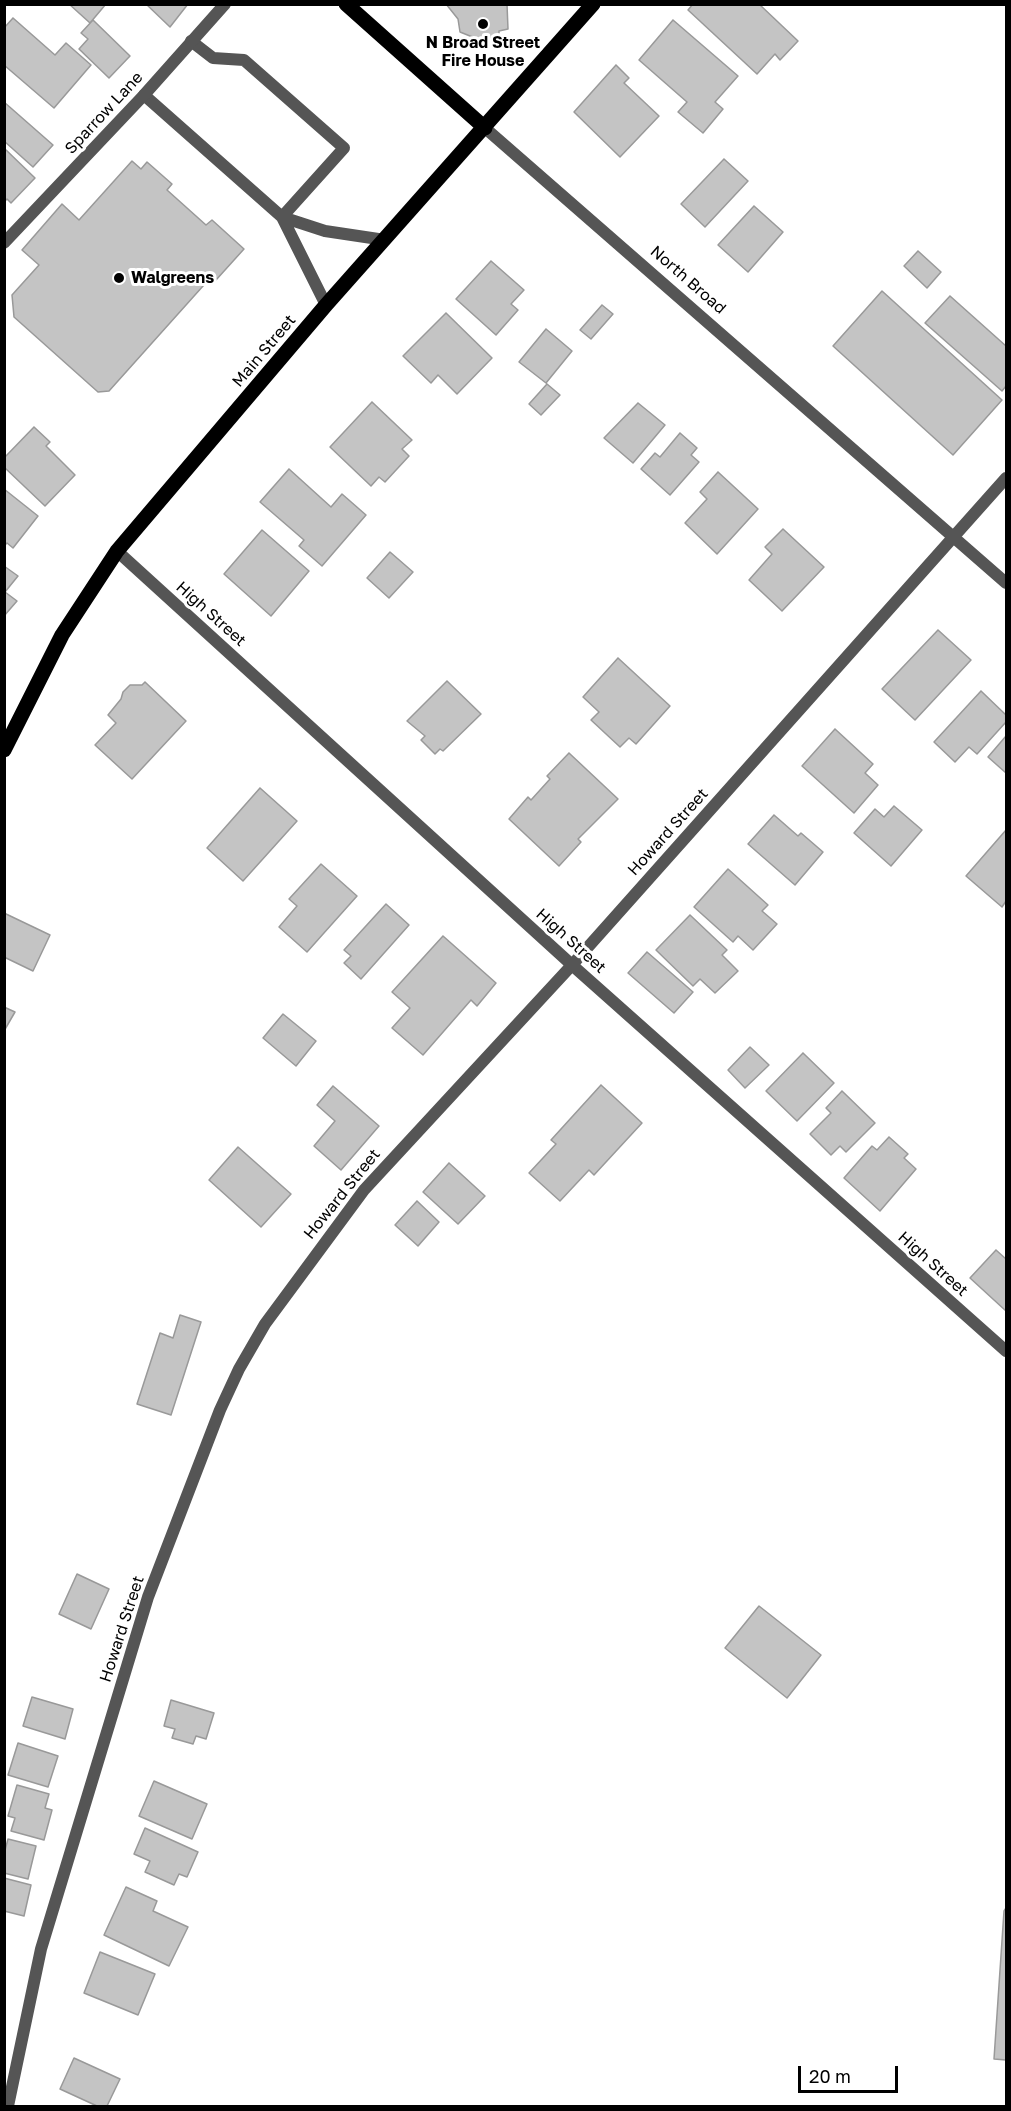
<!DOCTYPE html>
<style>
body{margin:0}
#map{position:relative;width:1011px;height:2111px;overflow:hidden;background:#fff;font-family:"Golos Text",sans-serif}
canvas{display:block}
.frame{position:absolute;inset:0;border:6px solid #000;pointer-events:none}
.scale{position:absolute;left:798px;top:2066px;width:100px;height:27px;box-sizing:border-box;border:3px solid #000;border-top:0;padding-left:8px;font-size:18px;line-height:21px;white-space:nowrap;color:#000;-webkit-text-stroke:4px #fff;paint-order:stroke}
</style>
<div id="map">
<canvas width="1011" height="2111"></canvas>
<div class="frame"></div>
<div class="scale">20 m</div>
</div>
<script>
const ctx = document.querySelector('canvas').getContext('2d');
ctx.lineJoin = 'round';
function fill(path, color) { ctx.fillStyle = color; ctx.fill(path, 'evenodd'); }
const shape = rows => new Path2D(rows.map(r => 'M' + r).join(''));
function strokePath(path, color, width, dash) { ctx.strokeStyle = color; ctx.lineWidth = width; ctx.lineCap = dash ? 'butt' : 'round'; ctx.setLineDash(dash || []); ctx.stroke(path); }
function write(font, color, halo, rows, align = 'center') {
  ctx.font = font + ' "Golos Text",sans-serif'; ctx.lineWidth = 6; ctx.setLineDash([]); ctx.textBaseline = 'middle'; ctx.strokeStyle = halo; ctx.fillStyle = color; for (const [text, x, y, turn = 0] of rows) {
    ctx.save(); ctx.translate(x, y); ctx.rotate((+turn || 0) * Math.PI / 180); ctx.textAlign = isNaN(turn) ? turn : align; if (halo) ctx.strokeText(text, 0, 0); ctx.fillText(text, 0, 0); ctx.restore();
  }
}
const building = shape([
 [69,4,106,4,90,23,69,4],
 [146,4,188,4,170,27,146,4],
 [446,4,507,4,508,29,499,31,499,36,480,40,460,32,458,19,446,4],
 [693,4,759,4,798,41,780,60,775,54,757,74,688,10,693,4],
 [13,18,55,55,66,43,91,65,54,108,4,65,4,28,13,18],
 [93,20,130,56,109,78,79,49,88,39,81,33,93,20],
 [673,20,738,76,715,102,723,109,703,133,678,112,687,102,639,60,673,20],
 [616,65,629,78,624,83,659,116,620,157,574,112,616,65],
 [4,102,53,145,33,167,4,141,4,102],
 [4,148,35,178,11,203,7,199,4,202,4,148],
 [724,159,748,181,705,227,681,204,724,159],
 [132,161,141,169,147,162,172,184,167,190,206,225,212,220,244,249,216,280,212,276,109,391,98,392,14,317,12,295,39,265,22,250,62,204,79,220,132,161],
 [754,206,783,232,748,272,718,245,754,206],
 [918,251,941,272,927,288,904,266,918,251],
 [491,261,524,290,511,304,518,310,496,335,456,299,491,261],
 [882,291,1002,400,953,455,833,346,882,291],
 [950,296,1006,346,1006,386,1002,391,925,323,950,296],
 [602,305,613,314,591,339,580,330,602,305],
 [446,313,492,358,457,394,438,375,431,383,403,356,446,313],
 [546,329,572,351,546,383,519,362,546,329],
 [547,384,560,395,541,415,529,404,547,384],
 [372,402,412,440,402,449,409,456,385,482,379,477,371,486,330,447,372,402],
 [638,403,665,425,633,463,604,438,638,403],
 [34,427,50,442,46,446,75,475,45,506,4,467,4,458,34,427],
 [680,433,697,448,691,455,699,462,670,495,641,469,655,453,660,457,680,433],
 [289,469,331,507,342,494,366,515,322,566,299,546,304,540,260,502,289,469],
 [718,472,758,509,717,554,685,523,707,499,700,492,718,472],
 [4,489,38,516,13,548,7,543,4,546,4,489],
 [783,529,824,567,782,611,749,580,772,554,765,547,783,529],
 [262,530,309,571,271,616,224,574,262,530],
 [390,552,413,572,389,598,367,578,390,552],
 [4,566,18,576,5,592,17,601,4,616,4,566],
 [938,630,971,660,915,720,882,689,938,630],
 [618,658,670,706,636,744,629,738,620,747,591,720,599,712,583,697,618,658],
 [447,681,481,714,443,751,440,749,435,754,421,740,425,736,407,721,447,681],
 [145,682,186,721,132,779,95,745,116,723,108,715,121,699,123,692,130,685,142,685,145,682],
 [981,691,1006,715,1006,722,977,754,969,747,955,762,934,742,981,691],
 [835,729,873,764,865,773,878,785,854,813,802,766,835,729],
 [1006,736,1006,773,988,757,1006,736],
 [569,753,618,799,578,839,581,842,559,866,509,819,528,797,531,800,550,779,547,776,569,753],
 [260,788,297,821,243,881,207,848,260,788],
 [894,806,922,830,891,866,854,833,875,809,884,817,894,806],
 [774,815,798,836,801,833,823,852,795,885,748,844,774,815],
 [1006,830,1006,901,1002,907,966,876,1006,830],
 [321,864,357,896,307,952,279,927,297,906,289,899,321,864],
 [728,869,768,905,762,911,777,924,753,950,738,936,733,942,694,907,728,869],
 [386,904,409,925,361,979,344,963,351,956,344,950,386,904],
 [4,913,50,935,33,971,4,957,4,913],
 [690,915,727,950,722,955,738,971,715,993,700,979,693,986,656,950,690,915],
 [443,936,496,983,477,1006,471,1000,423,1055,392,1028,410,1008,392,992,443,936],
 [647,952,693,992,674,1013,628,973,647,952],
 [4,1007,15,1012,4,1031,4,1007],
 [283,1014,316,1041,296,1066,263,1038,283,1014],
 [750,1047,769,1065,745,1088,728,1070,750,1047],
 [803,1053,834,1083,797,1121,766,1091,803,1053],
 [601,1085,642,1123,594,1175,589,1170,560,1201,529,1173,556,1144,551,1140,601,1085],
 [333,1086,379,1126,341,1170,314,1146,335,1121,317,1105,333,1086],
 [842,1091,875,1123,846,1152,840,1146,831,1155,810,1134,831,1113,826,1108,842,1091],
 [889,1137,908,1154,904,1158,916,1169,880,1211,844,1178,872,1146,877,1150,889,1137],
 [238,1147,291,1194,261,1227,209,1180,238,1147],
 [449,1163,485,1196,458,1224,423,1192,449,1163],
 [417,1201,439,1222,418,1246,395,1225,417,1201],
 [996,1250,1006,1259,1006,1311,970,1278,996,1250],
 [180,1315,201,1322,171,1415,137,1404,160,1333,173,1338,180,1315],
 [77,1574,109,1589,91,1629,59,1614,77,1574],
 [759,1606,821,1655,787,1698,725,1648,759,1606],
 [32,1697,73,1709,65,1739,23,1726,32,1697],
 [171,1700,214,1713,206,1739,196,1736,193,1744,172,1738,175,1729,164,1726,171,1700],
 [18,1743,58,1756,48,1787,8,1775,18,1743],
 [154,1781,207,1804,192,1839,139,1816,154,1781],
 [17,1785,49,1794,45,1808,52,1810,44,1840,11,1831,15,1818,8,1816,17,1785],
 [145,1828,198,1852,187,1877,179,1874,174,1885,145,1872,150,1861,134,1854,145,1828],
 [8,1839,36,1846,28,1879,4,1873,4,1854,8,1839],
 [4,1878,31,1885,24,1916,4,1911,4,1878],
 [126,1887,157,1901,153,1911,188,1927,169,1966,104,1935,126,1887],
 [1006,1908,1006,2060,994,2059,1004,1911,1006,1908],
 [100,1952,155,1974,138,2015,84,1993,100,1952],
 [74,2058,120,2079,107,2106,97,2106,60,2089,74,2058]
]);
const lane = shape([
 [191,41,213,58,244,60,344,148,282,217],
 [144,95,282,217,326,305],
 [282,217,325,231,385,240]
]);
const street = shape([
 [485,128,1006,583],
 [4,243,144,95,225,4],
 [117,551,572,965,1006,1351],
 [8,2106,41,1949,148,1597,220,1410,239,1369,265,1324,364,1190,572,965,1006,478]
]);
const primary = shape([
 [346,4,485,128],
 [4,750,62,635,117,551,326,305,593,4]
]);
const markers = [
 [483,24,6,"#000"],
 [119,278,6,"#000"]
];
const poiNames = [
 ["N Broad Street",483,43],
 ["Fire House",483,61],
 ["Walgreens",131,278,"left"]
];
const streetNames = [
 ["Sparrow Lane",104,113,-47],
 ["North Broad",688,280,41],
 ["Main Street",264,351,-50],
 ["High Street",211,614,42],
 ["Howard Street",668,832,-48],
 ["High Street",571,941,42],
 ["Howard Street",342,1194,-51],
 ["High Street",933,1264,42],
 ["Howard Street",122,1629,-72]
];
fill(building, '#c4c4c4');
strokePath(building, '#999', 1.5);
strokePath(lane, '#555', 12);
strokePath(street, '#555', 12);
strokePath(primary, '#000', 15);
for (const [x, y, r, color] of markers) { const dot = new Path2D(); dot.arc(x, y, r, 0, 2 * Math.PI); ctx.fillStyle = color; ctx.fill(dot); strokePath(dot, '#fff', 2); }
write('bold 16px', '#000', '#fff', poiNames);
write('16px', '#000', '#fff', streetNames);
</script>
